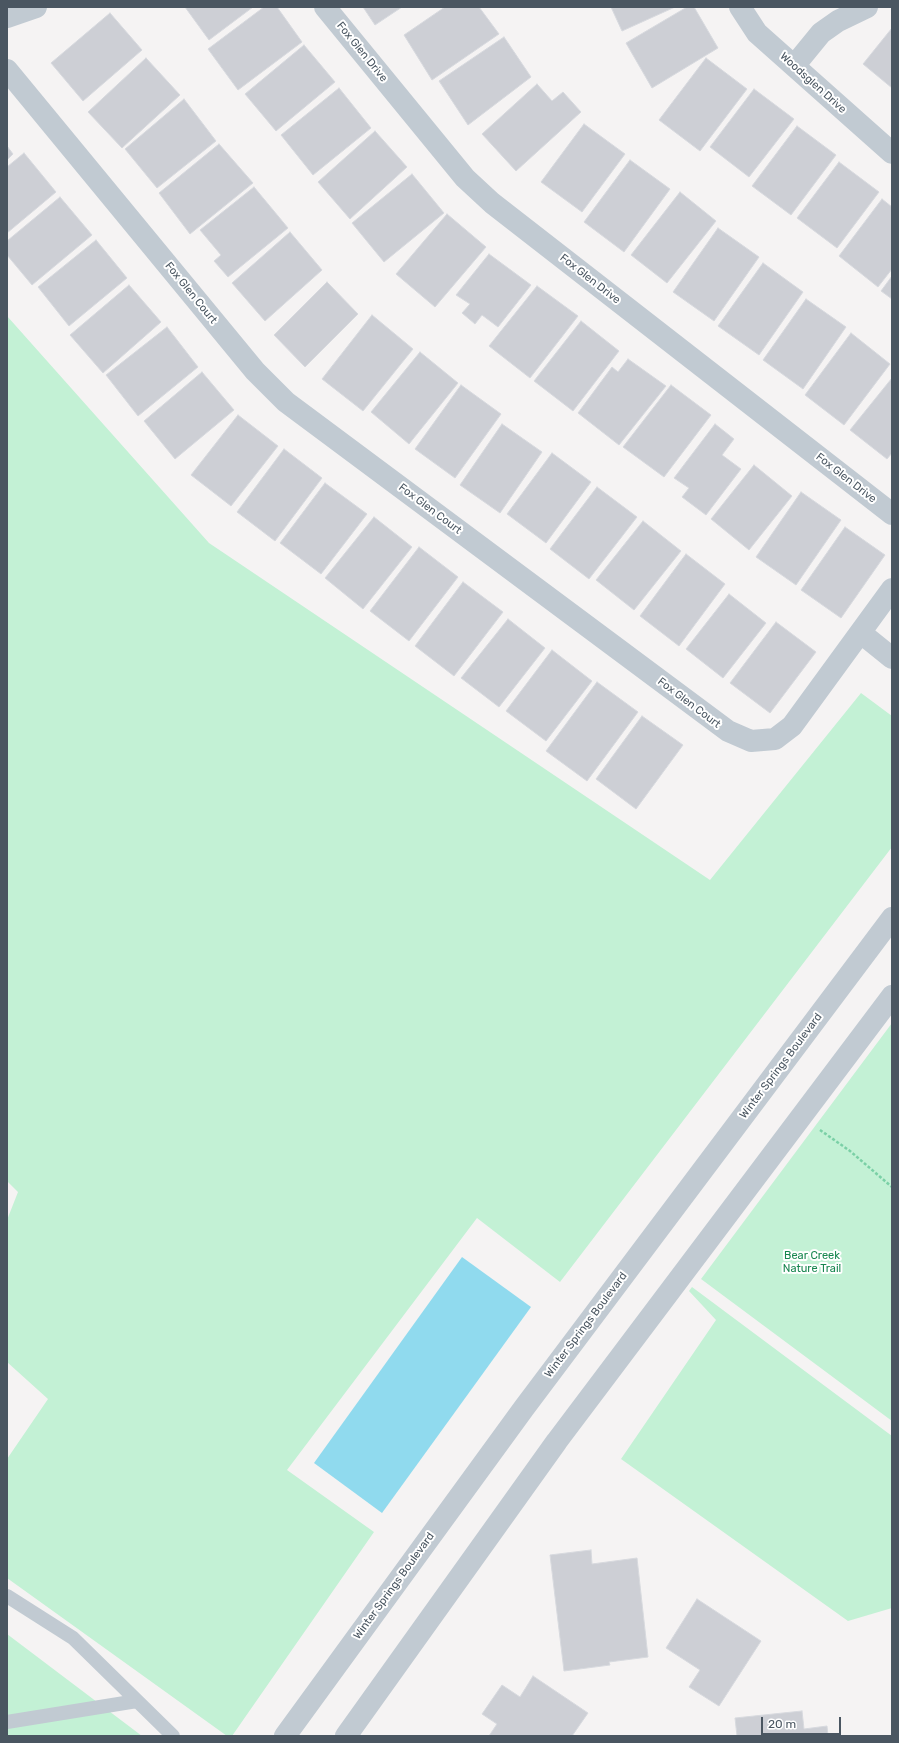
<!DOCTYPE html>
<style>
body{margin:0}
#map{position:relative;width:899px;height:1743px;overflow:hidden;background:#f5f3f3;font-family:Rubik,sans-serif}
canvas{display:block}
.frame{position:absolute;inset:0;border:8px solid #4a5661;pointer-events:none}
.scale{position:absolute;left:761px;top:1717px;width:80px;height:18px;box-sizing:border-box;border:2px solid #4a5661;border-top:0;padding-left:5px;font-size:12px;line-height:14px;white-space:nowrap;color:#4a5661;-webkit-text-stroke:3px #fff;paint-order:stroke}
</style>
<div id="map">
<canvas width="899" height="1743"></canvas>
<div class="frame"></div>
<div class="scale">20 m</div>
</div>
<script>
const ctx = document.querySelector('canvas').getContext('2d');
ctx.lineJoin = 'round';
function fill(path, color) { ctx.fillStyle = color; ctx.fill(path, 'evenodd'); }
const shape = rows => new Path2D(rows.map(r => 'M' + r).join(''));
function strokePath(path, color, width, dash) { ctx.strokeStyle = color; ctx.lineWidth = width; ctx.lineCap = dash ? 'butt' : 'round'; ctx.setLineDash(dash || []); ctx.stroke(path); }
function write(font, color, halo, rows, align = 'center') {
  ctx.font = font + ' Rubik,sans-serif'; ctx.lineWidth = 4; ctx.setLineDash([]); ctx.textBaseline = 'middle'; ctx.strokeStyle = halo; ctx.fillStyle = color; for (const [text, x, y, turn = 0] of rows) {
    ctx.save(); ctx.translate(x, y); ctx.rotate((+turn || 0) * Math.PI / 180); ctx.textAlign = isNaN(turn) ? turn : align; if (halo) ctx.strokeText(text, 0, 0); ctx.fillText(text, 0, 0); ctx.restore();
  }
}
const green = shape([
 [7,316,209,543,710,880,861,693,892,716,892,847,560,1282,477,1218,287,1470,374,1532,232,1736,227,1736,7,1578,7,1459,48,1399,7,1362,7,1220,18,1192,7,1181],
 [892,1023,892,1421,701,1279],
 [692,1287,892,1436,892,1608,848,1621,621,1459,716,1320,689,1291],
 [7,1634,142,1736,7,1736]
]);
const water = shape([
 [462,1257,531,1307,382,1513,314,1463]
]);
const building = shape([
 [185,7,253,7,209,40,185,7],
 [264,7,277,7,302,42,238,90,208,49,264,7],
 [363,7,402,7,375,25,363,7],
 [445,7,479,7,499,34,432,80,404,35,445,7],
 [611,7,675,7,622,31,611,7],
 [687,7,694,7,718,48,652,88,626,43,687,7],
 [110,13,142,50,83,101,51,63,110,13],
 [892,28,892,88,863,64,892,28],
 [504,37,531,77,468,125,439,81,504,37],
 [304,45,335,82,276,131,245,94,304,45],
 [146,58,180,95,122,148,88,112,146,58],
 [706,58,747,89,700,151,659,120,706,58],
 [537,84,552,101,563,92,581,112,516,171,482,134,537,84],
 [339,88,371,128,313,175,281,135,339,88],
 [754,89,794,119,749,177,710,147,754,89],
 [184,99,216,141,157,188,125,149,184,99],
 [584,124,625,154,582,212,541,182,584,124],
 [797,126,836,155,791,215,752,186,797,126],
 [375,131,407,167,350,219,318,182,375,131],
 [219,144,253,183,190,234,159,193,219,144],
 [7,146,13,154,7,160,7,146],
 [24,153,56,192,7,233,7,167,24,153],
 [630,160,670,189,624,252,584,222,630,160],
 [839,162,879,192,837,248,797,218,839,162],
 [412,174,444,213,384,262,352,223,412,174],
 [254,187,288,228,228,277,214,261,221,255,200,230,254,187],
 [680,192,716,221,667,283,631,255,680,192],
 [60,197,92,235,32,285,7,255,7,241,60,197],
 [882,199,892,207,892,269,878,287,839,256,882,199],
 [447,214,486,247,435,307,396,274,447,214],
 [718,228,759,257,714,321,673,292,718,228],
 [290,232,322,270,265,321,232,283,290,232],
 [96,240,127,278,69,326,38,287,96,240],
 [489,254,531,285,498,327,482,315,475,324,462,313,470,304,456,295,489,254],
 [763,263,803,292,759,355,718,326,763,263],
 [892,276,892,299,881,291,892,276],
 [327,282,358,314,305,367,274,335,327,282],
 [129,285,161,322,103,373,70,335,129,285],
 [537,286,578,316,530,378,489,346,537,286],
 [806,299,846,327,803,389,763,360,806,299],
 [372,315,413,349,363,411,322,379,372,315],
 [581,321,619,351,573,411,534,381,581,321],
 [167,327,198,367,138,416,106,375,167,327],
 [851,333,890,364,844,425,805,395,851,333],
 [420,352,458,383,409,444,371,412,420,352],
 [628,359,666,386,619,445,578,413,612,367,618,372,628,359],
 [202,372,234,410,175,459,144,421,202,372],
 [892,378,892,453,887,459,850,430,892,378],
 [461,385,501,414,455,478,415,449,461,385],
 [671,385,711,415,664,477,623,447,671,385],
 [238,415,278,446,231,506,191,475,238,415],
 [502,424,542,452,500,513,460,485,502,424],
 [715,424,734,439,722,455,741,469,706,515,682,497,689,488,674,478,715,424],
 [284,449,322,478,275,541,237,512,284,449],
 [552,453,591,482,546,543,507,514,552,453],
 [754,465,792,496,749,550,711,519,754,465],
 [325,483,367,514,321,574,280,543,325,483],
 [597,487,637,517,589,579,550,549,597,487],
 [801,492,841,520,796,585,756,557,801,492],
 [374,517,412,547,363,609,325,578,374,517],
 [643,521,681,551,634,610,596,580,643,521],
 [845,527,885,555,841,618,801,590,845,527],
 [419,547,458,577,409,641,370,611,419,547],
 [686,554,725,584,679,646,640,616,686,554],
 [463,582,503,612,454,676,415,646,463,582],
 [729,594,766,623,723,678,686,649,729,594],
 [508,619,545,648,499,707,461,678,508,619],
 [776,622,816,652,770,713,730,683,776,622],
 [552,650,592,681,546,741,506,711,552,650],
 [597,682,638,712,587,781,546,751,597,682],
 [642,716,683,745,636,809,596,779,642,716],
 [591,1550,592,1564,637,1558,648,1657,609,1662,610,1665,564,1671,550,1555,591,1550],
 [697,1599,761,1641,719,1706,689,1687,700,1670,666,1648,697,1599],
 [533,1676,588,1713,572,1736,489,1736,497,1724,482,1714,502,1685,520,1697,533,1676],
 [802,1711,804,1729,827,1726,828,1736,737,1736,735,1718,802,1711]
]);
const path = shape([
 [820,1130,850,1151,892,1187]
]);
const service = shape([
 [7,1596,73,1638,173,1736],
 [7,1722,137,1701]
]);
const minor = shape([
 [325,7,465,178,492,203,892,514],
 [740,7,757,33,892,153],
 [7,17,36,7],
 [794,66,821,33,838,21,867,7],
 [7,70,255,371,286,402,728,731,751,741,775,739,792,726,892,589],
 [861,633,892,658]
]);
const tertiary = shape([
 [285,1736,524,1408,892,918],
 [346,1736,557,1441,892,996]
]);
const streetNames = [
 ["Fox Glen Drive",362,52,51],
 ["Woodsglen Drive",813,83,42],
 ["Fox Glen Drive",590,279,38],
 ["Fox Glen Court",191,293,51],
 ["Fox Glen Drive",846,478,38],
 ["Fox Glen Court",430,509,37],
 ["Fox Glen Court",689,703,37],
 ["Winter Springs Boulevard",781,1066,-53],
 ["Winter Springs Boulevard",586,1325,-53],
 ["Winter Springs Boulevard",394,1586,-54]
];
const parkNames = [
 ["Bear Creek",812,1256],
 ["Nature Trail",812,1269]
];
fill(green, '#c3f1d5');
fill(water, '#90daee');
fill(building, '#cdcfd5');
strokePath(building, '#d7d9de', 1);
strokePath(path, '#7ad0a6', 2.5, [3, 2]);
strokePath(service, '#c1cad2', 14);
strokePath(minor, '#c1cad2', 22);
strokePath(tertiary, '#c1cad2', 22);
write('11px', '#4a5661', '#fff', streetNames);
write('11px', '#17864f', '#fff', parkNames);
</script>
